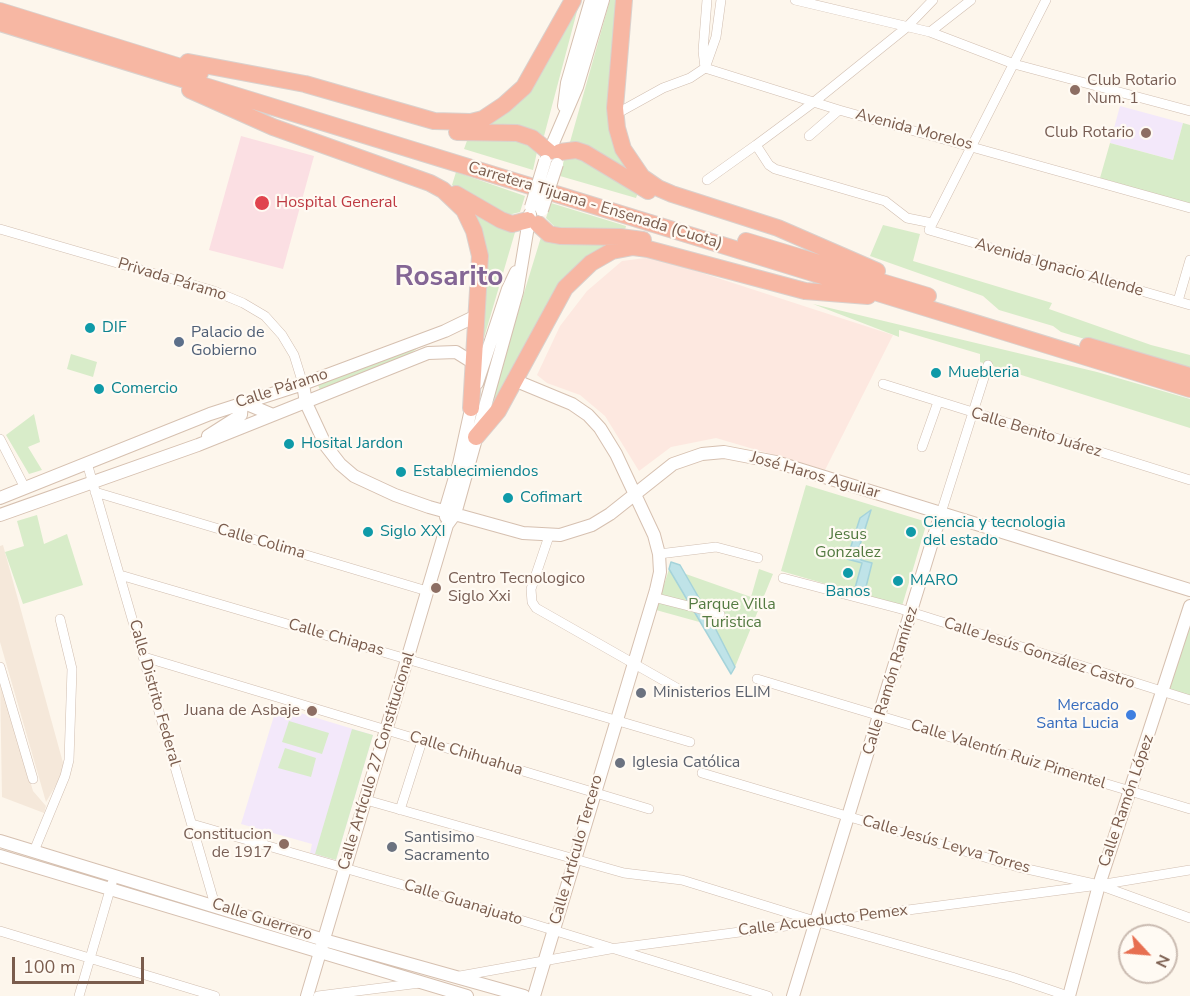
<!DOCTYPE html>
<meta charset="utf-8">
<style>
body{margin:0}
#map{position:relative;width:1190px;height:996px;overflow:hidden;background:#fdf6ec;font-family:"Nunito Sans",sans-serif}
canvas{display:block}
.north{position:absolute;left:1118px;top:924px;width:60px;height:60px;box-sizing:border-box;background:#fffaf3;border:2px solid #cabbb1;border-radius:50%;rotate:116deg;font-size:16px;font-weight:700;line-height:24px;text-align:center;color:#7a5c4d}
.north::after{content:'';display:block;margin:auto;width:21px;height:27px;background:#e76f51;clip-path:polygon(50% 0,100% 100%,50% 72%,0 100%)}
.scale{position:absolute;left:12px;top:957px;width:132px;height:27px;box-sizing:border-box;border:3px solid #7a5c4d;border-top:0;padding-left:8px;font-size:18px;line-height:21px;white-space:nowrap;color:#7a5c4d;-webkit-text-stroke:4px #fffaf3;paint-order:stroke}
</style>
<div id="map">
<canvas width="1190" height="996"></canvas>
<div class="north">N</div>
<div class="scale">100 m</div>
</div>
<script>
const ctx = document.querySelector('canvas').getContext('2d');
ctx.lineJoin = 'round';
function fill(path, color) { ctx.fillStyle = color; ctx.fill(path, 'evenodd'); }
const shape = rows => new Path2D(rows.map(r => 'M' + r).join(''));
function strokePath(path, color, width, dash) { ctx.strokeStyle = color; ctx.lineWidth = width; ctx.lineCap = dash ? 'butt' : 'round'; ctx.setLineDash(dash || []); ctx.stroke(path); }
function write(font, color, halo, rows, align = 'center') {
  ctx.font = font + ' "Nunito Sans",sans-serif'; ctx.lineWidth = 4.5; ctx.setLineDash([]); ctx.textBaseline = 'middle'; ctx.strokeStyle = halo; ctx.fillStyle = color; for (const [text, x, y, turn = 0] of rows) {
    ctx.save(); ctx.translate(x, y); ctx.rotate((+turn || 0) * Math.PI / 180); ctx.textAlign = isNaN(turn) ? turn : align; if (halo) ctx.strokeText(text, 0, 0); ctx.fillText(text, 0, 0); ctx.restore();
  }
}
const residential = shape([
 [3,545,65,770,46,802,0,642,0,546],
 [0,679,33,791,46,806,44,813,2,797]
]);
const commercial = shape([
 [653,257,893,335,825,470,716,438,671,447,639,471,605,416,580,395,547,383,537,375,560,326,587,291,622,261]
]);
const education = shape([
 [1120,106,1183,123,1173,160,1110,143],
 [277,706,373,735,336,860,310,853,312,844,241,824]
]);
const medical = shape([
 [241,136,314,156,283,269,209,250]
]);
const green = shape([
 [580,0,544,136,535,131,481,126,506,114,533,88],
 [610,0,621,0,616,48,630,171,584,144,570,142],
 [1183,123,1190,125,1190,204,1100,178,1110,143,1173,160],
 [468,138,511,139,531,147,537,152,533,170,464,149],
 [575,156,639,190,636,198,560,176,564,160],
 [456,172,525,196,520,212,508,215,475,201,452,185],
 [463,202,516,229,476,365,485,270],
 [551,203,626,226,624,235,558,230,546,218],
 [883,225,920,234,913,261,1052,303,1049,309,1151,345,1190,355,1190,370,1061,332,1053,326,999,310,983,296,870,256],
 [542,234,614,242,590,255,566,277,486,417],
 [813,304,1097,372,1190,399,1190,428,980,362,980,354,899,330,899,337],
 [423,345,409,354,320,390,318,385],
 [71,354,97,362,93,377,67,369],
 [34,414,40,442,28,447,42,470,29,474,6,435],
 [806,485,927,522,902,606,781,571],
 [37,515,44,544,67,534,83,585,23,604,5,552,24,546,17,521],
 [669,569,680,585,703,623,656,610],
 [759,569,773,574,735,667,683,573,751,597],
 [1190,618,1190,697,1168,691],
 [289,721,329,733,322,754,282,742],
 [352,729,373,735,336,860,315,854],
 [285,748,316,758,311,777,278,768]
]);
const water = shape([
 [871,510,858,551,861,560,872,563,865,591,855,588,862,563,847,559,860,518,871,510],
 [671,562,680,565,707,612,735,667,731,674,669,569,671,562]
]);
const street = shape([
 [707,0,703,51,705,68,839,110,1190,208],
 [795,0,930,32,1014,64,1190,111],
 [1046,0,929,230,1190,305],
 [930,32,971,0],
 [616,114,663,88,690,78,705,68,716,37,721,0],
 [809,136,839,110],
 [707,180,756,145],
 [932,223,907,218,885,201,775,169,769,165,756,145,814,102,907,27,933,0],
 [0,229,214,291,243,303,265,316,282,335,294,355,303,384],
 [1178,301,1190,260],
 [883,384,1190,480],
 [0,439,25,488],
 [922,447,938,402],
 [87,463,215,905],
 [95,492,427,591],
 [941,513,988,365],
 [549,536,531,589,532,602,536,608,682,691],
 [659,554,716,547,758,558],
 [120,575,690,742],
 [783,578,901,609,1190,700],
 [653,597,720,614],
 [144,657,649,809],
 [0,667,33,779],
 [757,679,1190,809],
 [702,773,1018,867,1099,885,1190,918],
 [366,800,624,873,682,880,818,922,1012,977,1068,996],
 [400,810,422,741],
 [192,824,455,900,768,996],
 [34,851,65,776,69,760,72,669,60,619],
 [0,931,215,996],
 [460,976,610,949,1099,885,1190,870],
 [79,996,112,883],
 [318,996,420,983]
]);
const secondary = shape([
 [564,106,567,83,591,0],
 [547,157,577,87,603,0],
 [514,380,572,404,588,415,600,428,616,454,654,535,659,554,660,572,656,590,534,996],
 [477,383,508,289,516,272],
 [303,384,306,403,326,446,340,464,354,476,395,495,429,507,523,533,560,535,592,525,610,514,673,464,702,454,724,452,776,462,1190,590],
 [208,436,241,415,242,402,273,415],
 [0,498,210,414,303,384,445,331,476,316],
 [0,515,198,445,428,353,456,352,472,362],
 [446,517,445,511,459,464,473,400],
 [0,841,324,940,524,996],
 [0,856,467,996],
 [307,996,447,525,455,514,517,292,530,214],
 [793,996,941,513],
 [1069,996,1099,885,1190,606]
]);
const highway = shape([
 [624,0,615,108,617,128,623,149,642,177,658,188,672,194,778,228,877,271],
 [0,11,200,73],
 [0,23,1190,389],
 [188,62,305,84,434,121,471,122,483,119,504,105,524,87,573,0],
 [190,90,273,127,430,183,443,190,464,210,474,231,480,256,471,408],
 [457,132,517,133,532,138,549,152],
 [560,152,576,150,585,153,648,191],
 [456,194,501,220,512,224,528,220],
 [538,224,549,234,560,236,620,237,643,240],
 [746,241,928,296],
 [1088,346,1190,376],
 [476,437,498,411,565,288,591,263,612,251,633,247,648,249,805,291,868,296]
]);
const secondaryBridge = shape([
 [531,207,545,161],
 [542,210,557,164]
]);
const markers = [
 [1075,90,6,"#8d6e63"],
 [1146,133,6,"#8d6e63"],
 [262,203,8,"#e0444e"],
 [90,328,6,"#0f9aa8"],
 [179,342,6,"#5c6f8a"],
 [936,373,6,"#0f9aa8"],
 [99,389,6,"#0f9aa8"],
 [289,444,6,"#0f9aa8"],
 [401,472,6,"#0f9aa8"],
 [508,498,6,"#0f9aa8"],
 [368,532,6,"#0f9aa8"],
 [911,532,6,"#0f9aa8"],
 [848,573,6,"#0f9aa8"],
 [898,581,6,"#0f9aa8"],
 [436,588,6,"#8d6e63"],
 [641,693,6,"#6b7280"],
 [312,711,6,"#8d6e63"],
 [1131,715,6,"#3f7fe0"],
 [620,763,6,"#6b7280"],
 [284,844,6,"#8d6e63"],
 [392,847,6,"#6b7280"]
];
const educationNames = [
 ["Club Rotario",1087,81,"left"],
 ["Num. 1",1087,99,"left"],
 ["Club Rotario",1134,133],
 ["Centro Tecnologico",448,579,"left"],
 ["Siglo Xxi",448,597,"left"],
 ["Juana de Asbaje",300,711],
 ["Constitucion",272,835],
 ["de 1917",272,853]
];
const streetNames = [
 ["Avenida Morelos",914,130,15],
 ["Carretera Tijuana - Ensenada (Cuota)",595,206,17],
 ["Avenida Ignacio Allende",1059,268,16],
 ["Privada Páramo",172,280,17],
 ["Calle Páramo",282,389,-18],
 ["Calle Benito Juárez",1036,433,17],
 ["José Haros Aguilar",815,476,16],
 ["Calle Colima",261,542,16],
 ["Calle Chiapas",336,638,16],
 ["Calle Jesús González Castro",1039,654,18],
 ["Calle Ramón Ramírez",891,681,-73],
 ["Calle Distrito Federal",154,693,74],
 ["Calle Chihuahua",466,754,17],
 ["Calle Valentín Ruiz Pimentel",1008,755,17],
 ["Calle Artículo 27 Constitucional",377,761,-73],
 ["Calle Ramón López",1127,801,-71],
 ["Calle Jesús Leyva Torres",946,845,16],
 ["Calle Artículo Tercero",577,850,-74],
 ["Calle Guanajuato",463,903,17],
 ["Calle Guerrero",262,920,18],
 ["Calle Acueducto Pemex",823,921,-7]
];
const healthNames = [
 ["Hospital General",276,203]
];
const cultureNames = [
 ["DIF",102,328],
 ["Muebleria",948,373],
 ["Comercio",111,389],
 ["Hosital Jardon",301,444],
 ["Establecimiendos",413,472],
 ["Cofimart",520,498],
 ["Ciencia y tecnologia",923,523],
 ["del estado",923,541],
 ["Siglo XXI",380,532],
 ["MARO",910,581],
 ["Banos",848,592,"center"]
];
const serviceNames = [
 ["Palacio de",191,333],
 ["Gobierno",191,351]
];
const parkNames = [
 ["Jesus",848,535],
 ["Gonzalez",848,553],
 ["Parque Villa",732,605],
 ["Turistica",732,623]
];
const worshipNames = [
 ["Ministerios ELIM",653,693],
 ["Iglesia Católica",632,763],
 ["Santisimo",404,838],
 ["Sacramento",404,856]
];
const shopNames = [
 ["Mercado",1119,706],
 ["Santa Lucia",1119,724]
];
const townNames = [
 ["Rosarito",449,278]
];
fill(residential, '#f5e8da');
fill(commercial, '#fde8e0');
fill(education, '#f3e8fa');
fill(medical, '#fbdfe3');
fill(green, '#d8ecc9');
fill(water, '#bfe3e8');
strokePath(water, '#a5d3da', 1.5);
strokePath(street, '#d1beb0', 10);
strokePath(secondary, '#d6c0b0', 14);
strokePath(highway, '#dad1cd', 18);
strokePath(street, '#fff', 9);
strokePath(secondary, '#fff', 12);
strokePath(highway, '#f7b7a3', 16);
strokePath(secondaryBridge, '#d6c0b0', 14, []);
strokePath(secondaryBridge, '#fff', 12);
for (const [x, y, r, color] of markers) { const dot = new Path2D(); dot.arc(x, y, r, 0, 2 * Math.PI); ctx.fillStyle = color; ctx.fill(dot); strokePath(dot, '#fffaf3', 2); }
write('16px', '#785e54', '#fffaf3', educationNames, 'right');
write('16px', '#7a5c4d', '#fffaf3', streetNames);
write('16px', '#be3a42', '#fffaf3', healthNames, 'left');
write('16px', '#0d838f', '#fffaf3', cultureNames, 'left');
write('16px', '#4e5e75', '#fffaf3', serviceNames, 'left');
write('16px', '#537a41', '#fffaf3', parkNames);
write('16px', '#5b616d', '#fffaf3', worshipNames, 'left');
write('16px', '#366cbe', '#fffaf3', shopNames, 'right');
write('bold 28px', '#846695', '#fffaf3', townNames);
</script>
